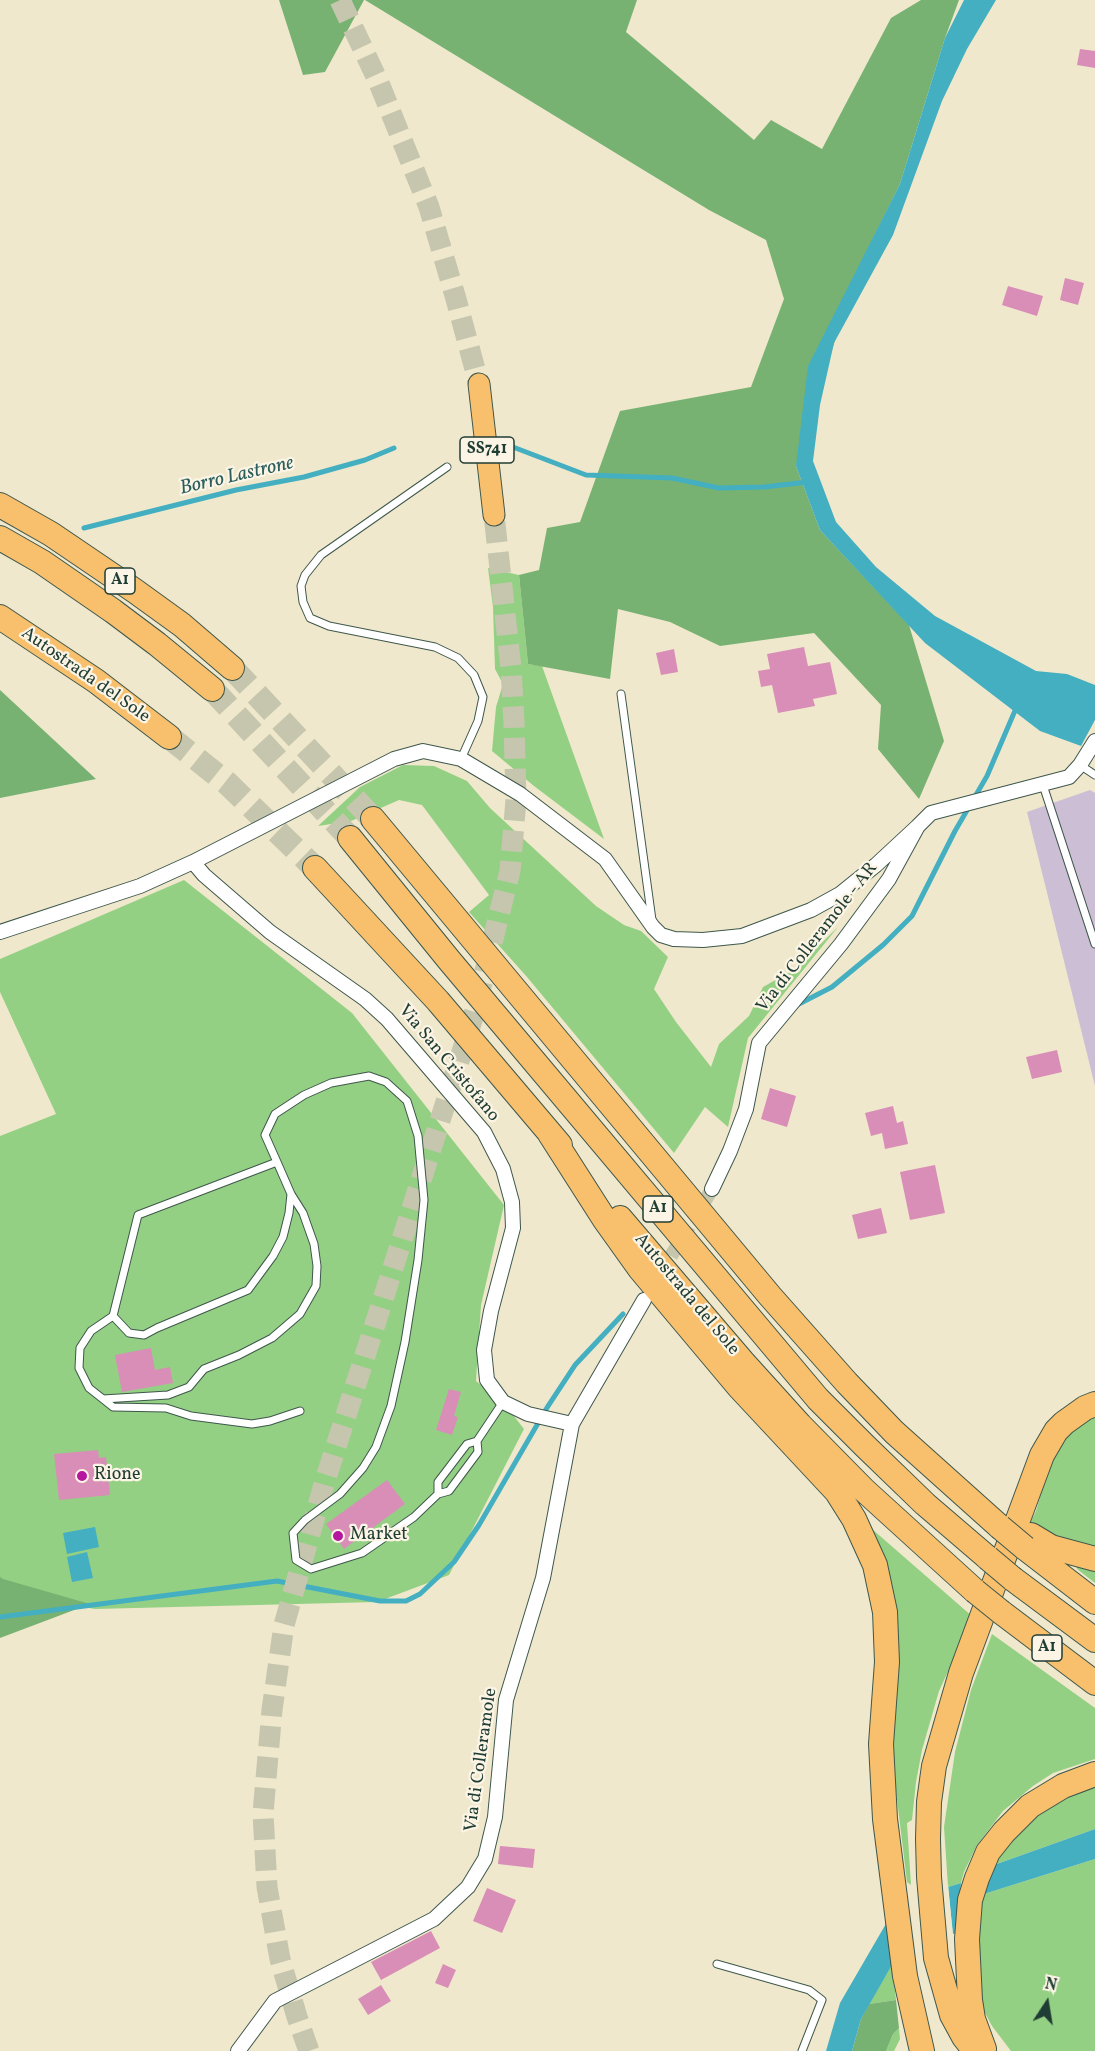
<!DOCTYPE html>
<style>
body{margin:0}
#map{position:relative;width:1095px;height:2051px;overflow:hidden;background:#f0e8cc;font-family:Vollkorn,serif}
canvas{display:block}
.north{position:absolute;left:1017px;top:1973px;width:60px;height:60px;-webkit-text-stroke:4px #fcf5e5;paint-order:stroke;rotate:12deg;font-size:16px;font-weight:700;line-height:24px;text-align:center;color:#1f3d34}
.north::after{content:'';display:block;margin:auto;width:21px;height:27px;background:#1f3d34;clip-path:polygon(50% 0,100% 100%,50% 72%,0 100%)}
</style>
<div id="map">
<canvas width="1095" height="2051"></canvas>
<div class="north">N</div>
</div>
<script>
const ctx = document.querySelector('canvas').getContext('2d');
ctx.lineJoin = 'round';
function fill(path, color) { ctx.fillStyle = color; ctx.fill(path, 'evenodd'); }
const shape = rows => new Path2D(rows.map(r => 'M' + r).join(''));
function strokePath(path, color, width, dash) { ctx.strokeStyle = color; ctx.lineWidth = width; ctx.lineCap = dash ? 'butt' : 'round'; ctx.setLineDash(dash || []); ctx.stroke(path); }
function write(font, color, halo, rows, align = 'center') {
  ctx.font = font + ' Vollkorn,serif'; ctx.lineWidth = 4.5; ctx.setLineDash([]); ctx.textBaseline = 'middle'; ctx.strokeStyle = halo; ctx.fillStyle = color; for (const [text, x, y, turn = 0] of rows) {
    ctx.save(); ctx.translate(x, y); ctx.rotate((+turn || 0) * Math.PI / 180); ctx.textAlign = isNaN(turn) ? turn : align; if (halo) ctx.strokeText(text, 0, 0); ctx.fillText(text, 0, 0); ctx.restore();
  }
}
const industrial = shape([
 [1090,790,1095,793,1095,1086,1027,812]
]);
const green = shape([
 [488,568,519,575,528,664,542,666,604,839,534,786,492,751,496,707,503,684,495,669,493,607],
 [403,765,434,766,467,781,490,808,596,906,624,925,641,931,668,957,654,989,676,1022,711,1067,719,1044,749,1016,763,987,795,969,838,927,748,1038,728,1127,705,1107,674,1153,527,977,469,912,489,895,422,805,399,800,351,821,318,826,360,787],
 [184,880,352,1013,504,1205,481,1305,476,1381,503,1402,524,1429,449,1575,377,1602,95,1609,0,1592,0,1136,56,1114,0,992,0,959],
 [1095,1416,1095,1553,1028,1527,1036,1511,1050,1463,1061,1440,1082,1420],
 [872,1529,973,1617,939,1691,922,1750,916,1782,912,1820,907,1823,911,1885,907,1882,892,1758,898,1650],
 [1076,1566,1095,1568,1095,1583,1077,1569],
 [992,1634,1095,1708,1095,1759,1053,1773,1033,1786,1003,1811,977,1845,964,1872,961,1883,948,1887,944,1827,955,1752,971,1690],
 [1095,1784,1095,1829,994,1865,997,1857,1016,1831,1066,1794],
 [1095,1859,1095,2051,1011,2051,992,2026,983,2009,976,1938,980,1937,980,1905,984,1894],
 [892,1965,896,2000,869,2004],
 [899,2028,900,2039,894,2051,886,2051,893,2034]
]);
const forest = shape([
 [279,0,364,0,325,72,303,75],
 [365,0,637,0,626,32,754,140,771,120,822,149,891,18,921,0,959,0,945,38,900,184,856,273,796,466,820,530,909,625,944,741,919,799,878,749,881,705,814,633,720,646,670,622,618,609,610,679,528,664,519,575,539,570,547,528,580,522,620,411,751,387,784,299,766,240,709,210],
 [0,690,96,779,0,798],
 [0,1577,3,1579,90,1604,0,1638],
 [896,2000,899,2028,893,2034,886,2051,852,2051,861,2019,869,2004]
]);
const water = shape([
 [964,0,996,0,967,49,942,101,893,235,834,343,820,405,813,461,836,522,876,567,935,616,1036,671,1067,674,1095,685,1095,720,1081,746,1040,731,925,643,820,530,796,466,808,366,900,184,945,38],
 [95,1527,99,1547,67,1554,63,1533],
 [87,1552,93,1578,72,1582,67,1557],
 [1095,1829,1095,1859,984,1894,994,1865],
 [961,1883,957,1933,953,1934,948,1887],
 [887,1922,892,1965,861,2019,852,2051,826,2051,840,2003]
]);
const pier = shape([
 [948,1884,953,1937,950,1935,945,1888]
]);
const stream = shape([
 [513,447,586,475,672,478,719,488,764,487,808,482],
 [84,528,236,490,304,477,365,460,394,448],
 [795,1006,832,987,883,945,912,916,955,831,987,776,1017,706],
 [0,1617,277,1581,380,1601,406,1601,420,1594,454,1562,479,1525,548,1406,575,1365,623,1314]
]);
const building = shape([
 [1080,49,1095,51,1095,68,1077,65],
 [1065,278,1084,283,1078,305,1060,300],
 [1008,286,1043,296,1037,316,1002,305],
 [804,647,808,666,830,662,837,694,813,699,815,706,778,713,772,685,761,687,758,671,770,669,767,654],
 [674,649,678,672,661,675,656,653],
 [1057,1050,1062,1072,1032,1079,1026,1057],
 [770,1088,796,1096,787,1127,761,1119],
 [893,1106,897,1123,903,1121,908,1144,885,1149,882,1133,871,1136,865,1113],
 [935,1165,945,1213,910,1220,900,1172],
 [881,1208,887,1233,858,1239,852,1215],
 [151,1348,155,1370,170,1367,173,1383,122,1392,115,1355],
 [449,1389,461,1392,454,1416,458,1417,452,1435,436,1430],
 [98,1450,99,1458,106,1457,110,1495,59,1500,54,1454],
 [387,1480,405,1504,344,1549,326,1524],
 [500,1846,535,1849,533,1868,498,1864],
 [487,1888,516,1900,502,1933,473,1921],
 [431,1931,440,1948,381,1980,371,1962],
 [443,1964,456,1970,448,1988,435,1983],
 [381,1985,391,2001,368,2015,358,1999]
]);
const minorTunnel = shape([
 [660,1274,712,1189]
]);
const primaryTunnel = shape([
 [340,0,379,83,429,207,456,299,479,384],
 [309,2051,297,2017,280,1959,267,1887,263,1813,272,1710,284,1625,325,1481,475,1011,510,871,516,800,514,723,511,668,494,515]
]);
const motorwayTunnel = shape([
 [232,668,373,819],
 [212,689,350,838],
 [169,737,227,783,315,868]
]);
const service = shape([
 [447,467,321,555,305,575,301,586,303,602,310,618,329,626,435,647,458,658,474,675,483,697,478,721,461,759],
 [621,694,652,920],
 [1080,765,1095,775],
 [1043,785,1095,944],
 [277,1162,138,1215,113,1316,91,1331,80,1348,79,1368,89,1388,103,1399,168,1395,189,1387,204,1369,239,1355,272,1338,300,1314,316,1286,317,1266,314,1244,303,1213,291,1194,277,1162,265,1135,275,1114,304,1095,331,1083,369,1076,386,1082,407,1101,418,1136,424,1200,418,1260,405,1342,391,1406,376,1447,363,1468,340,1494,305,1520,293,1533,296,1560,311,1569,362,1553,414,1517,438,1494,449,1491,478,1452,477,1441,503,1402],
 [113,1316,129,1333,144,1335,157,1328,248,1290,273,1256,283,1237,289,1213,291,1194],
 [103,1399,113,1407,166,1408,191,1416,252,1424,270,1421,300,1411],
 [438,1494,438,1482,467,1444,477,1441],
 [717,1964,809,1990,822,2000,802,2051]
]);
const minor = shape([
 [193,862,204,875,270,932,365,999,387,1019,484,1132,503,1169,512,1202,513,1228,491,1311,484,1350,487,1380,503,1402,528,1414,572,1424],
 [0,932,140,886,193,862,394,759,423,751,461,759,520,794,605,859,653,927,661,935,674,939,703,940,742,936,811,910,840,894,876,865,918,826],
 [712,1189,730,1151,746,1109,759,1043,841,944,889,879,918,826,931,813,1069,777,1080,765,1095,741],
 [238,2051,275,2001,434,1919,468,1887,485,1859,495,1817,506,1700,543,1578,572,1424,644,1300]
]);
const primary = shape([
 [479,384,494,515]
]);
const motorway = shape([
 [0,505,51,534,135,591,182,625,232,668],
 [0,538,42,562,113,611,157,644,212,689],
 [0,617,96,681,169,737],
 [373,819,770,1296,847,1383,894,1432,1000,1527],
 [350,838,449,960,818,1399,865,1446,925,1504,988,1558],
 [315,868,438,1001,560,1145],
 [550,1134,605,1220,640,1269,739,1387,837,1492,854,1519,875,1565,885,1612,887,1662,881,1744,885,1819,905,1976,922,2051],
 [620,1218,743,1362,800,1425,864,1490,975,1591],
 [1031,1535,1051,1547,1095,1559],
 [1025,1548,1095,1602],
 [1013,1579,1095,1640],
 [1001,1612,1095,1683],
 [984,2049,973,2019,970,2000,967,1939,970,1900,977,1878,988,1852,1004,1832,1030,1806,1063,1786,1095,1774],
 [975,2051,964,2037,952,2015,936,1958,929,1877,928,1839,929,1802,934,1766,961,1673,1042,1455,1056,1431,1064,1423,1085,1408,1095,1404]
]);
const motorwayBridge = shape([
 [1000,1527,1025,1548],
 [988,1558,1013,1579],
 [975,1591,1001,1612]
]);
const markers = [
 [82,1476,6,"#b5179e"],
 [338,1536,6,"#b5179e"]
];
const shields = [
 [487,450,54],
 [120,581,30],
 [658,1209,30],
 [1047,1648,30]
];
const shieldNames = [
 ["SS741",487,450],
 ["A1",120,581],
 ["A1",658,1209],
 ["A1",1047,1648]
];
const streetNames = [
 ["Autostrada del Sole",85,676,35],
 ["Via di Colleramole - AR",818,938,-52],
 ["Via San Cristofano",448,1064,50],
 ["Autostrada del Sole",686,1295,50],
 ["Via di Colleramole",482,1760,-82]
];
const poiNames = [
 ["Rione",94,1476],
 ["Market",350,1536]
];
const waterNames = [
 ["Borro Lastrone",237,477,-13]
];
fill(industrial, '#ccbed4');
fill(green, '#94d084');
fill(forest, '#77b272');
fill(water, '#43afc1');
fill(pier, '#f0e8cc');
strokePath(stream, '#43afc1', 5);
fill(building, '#d88eb7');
strokePath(minorTunnel, '#c6c6ae', 14, [14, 7]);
strokePath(primaryTunnel, '#c6c6ae', 21, [21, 10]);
strokePath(motorwayTunnel, '#c6c6ae', 24, [24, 12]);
strokePath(service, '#3e574b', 9);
strokePath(minor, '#3e574b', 16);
strokePath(primary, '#3e574b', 23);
strokePath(motorway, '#3e574b', 26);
strokePath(service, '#fff', 7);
strokePath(minor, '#fff', 14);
strokePath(primary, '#f8bf6c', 21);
strokePath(motorway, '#f8bf6c', 24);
strokePath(motorwayBridge, '#3e574b', 26, []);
strokePath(motorwayBridge, '#f8bf6c', 24);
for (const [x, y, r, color] of markers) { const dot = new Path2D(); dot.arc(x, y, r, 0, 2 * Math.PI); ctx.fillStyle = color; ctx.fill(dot); strokePath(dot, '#fcf5e5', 2); }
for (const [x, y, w] of shields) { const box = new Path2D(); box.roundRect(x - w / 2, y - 13, w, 26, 4.5); ctx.fillStyle = '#fcf5e5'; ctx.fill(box); strokePath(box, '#1f3d34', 1.5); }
write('bold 16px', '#1f3d34', null, shieldNames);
write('18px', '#1f3d34', '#fcf5e5', streetNames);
write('18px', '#1f3d34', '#fcf5e5', poiNames, 'left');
write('italic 20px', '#2a5f5e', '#fcf5e5', waterNames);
</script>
